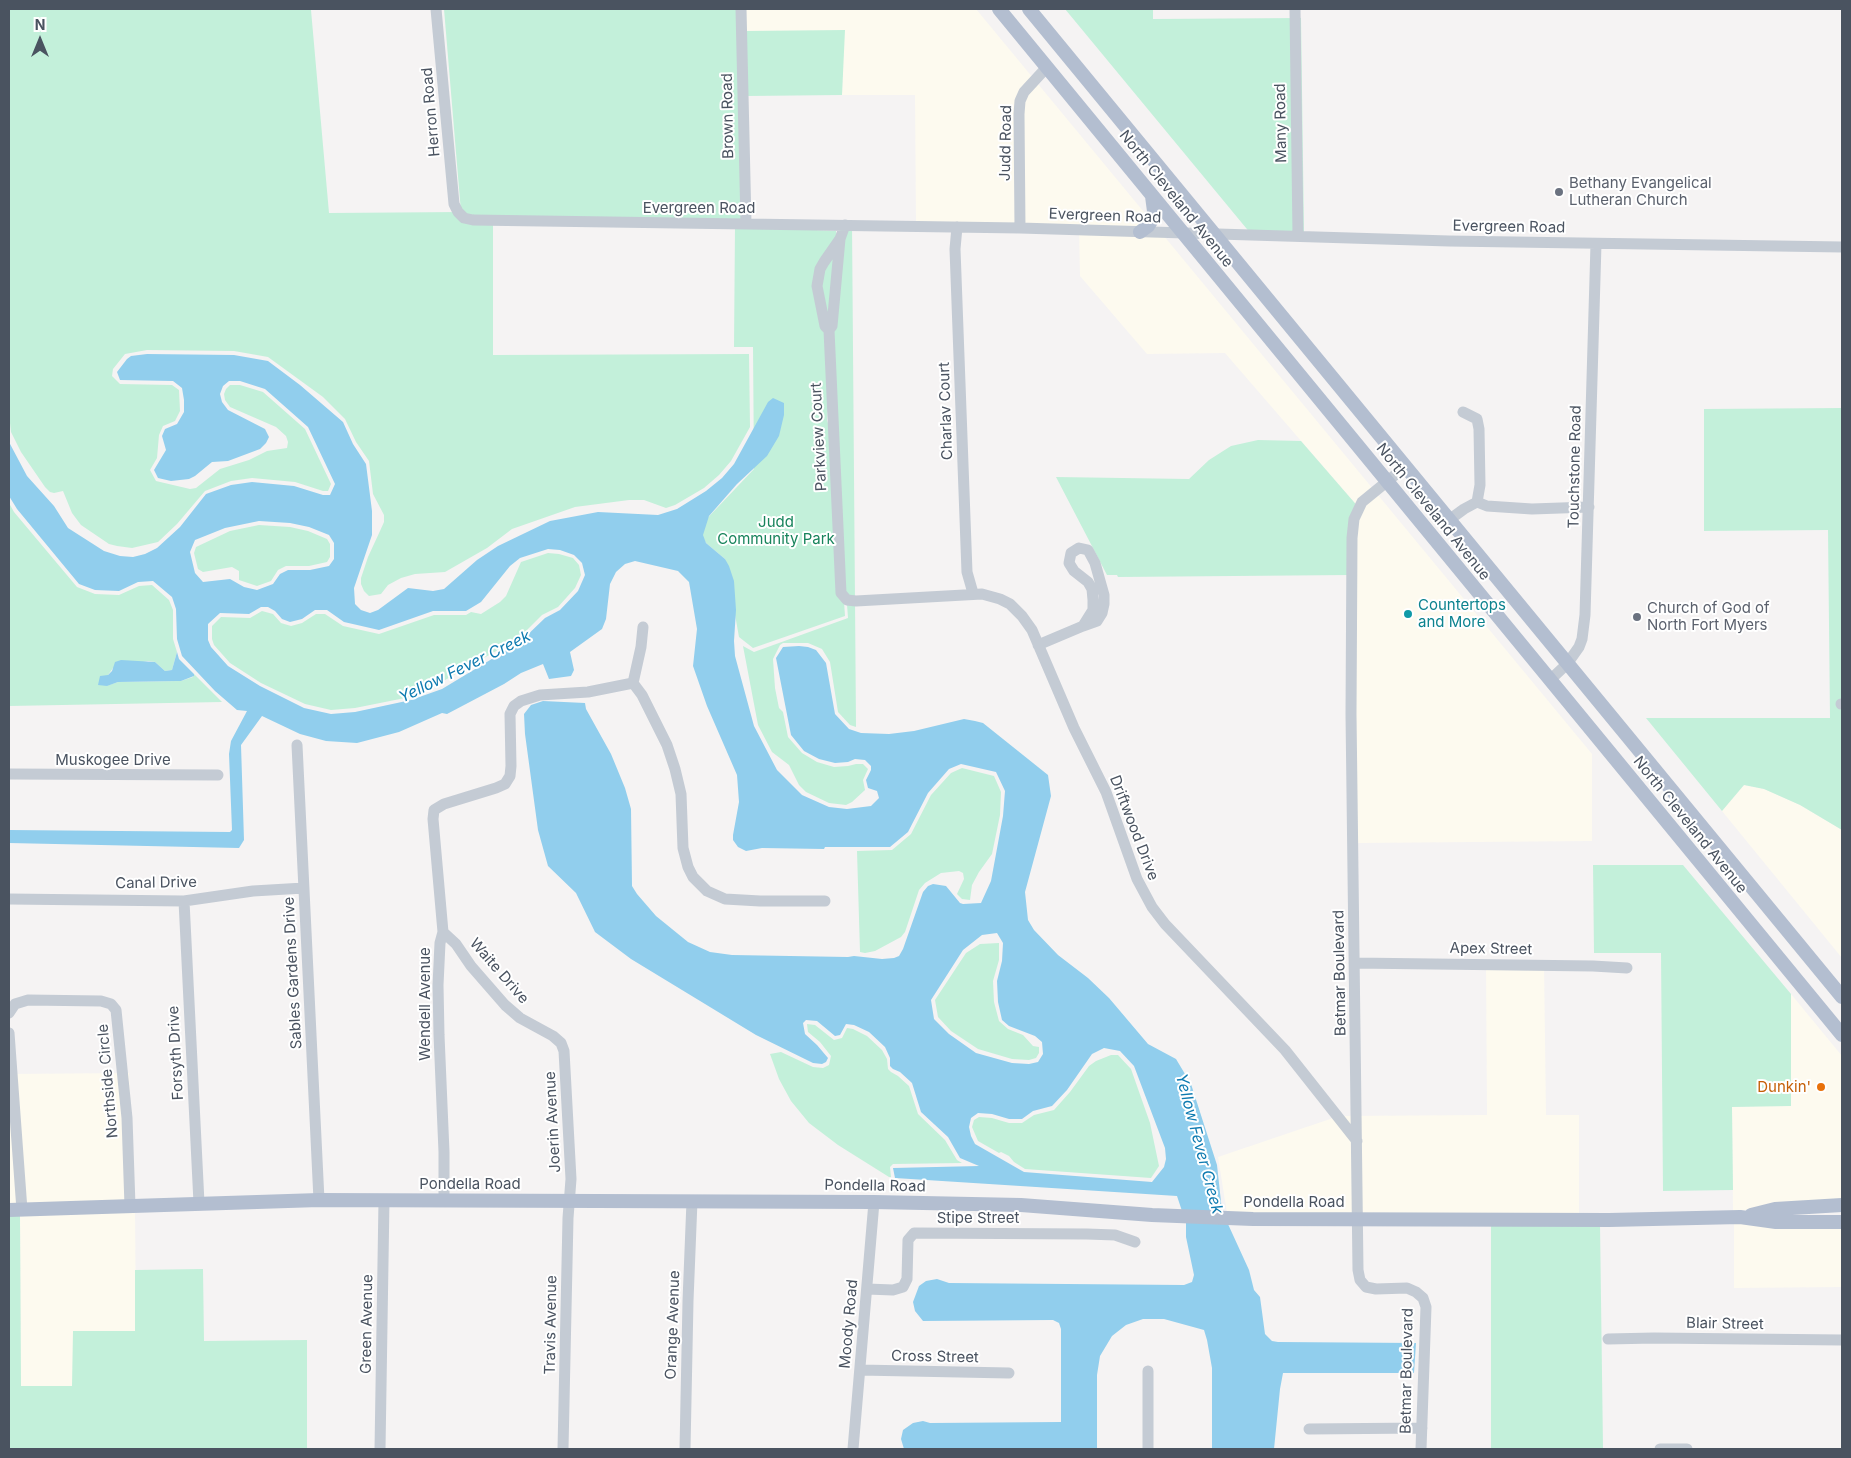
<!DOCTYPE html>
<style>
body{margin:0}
#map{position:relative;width:1851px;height:1458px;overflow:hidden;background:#f5f3f3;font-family:Inter,sans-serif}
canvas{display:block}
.frame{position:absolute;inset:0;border:10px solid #4a5360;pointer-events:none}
.north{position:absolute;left:15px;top:15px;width:50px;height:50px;-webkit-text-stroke:4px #fff;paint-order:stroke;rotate:0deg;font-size:14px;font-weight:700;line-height:20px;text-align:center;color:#4a5360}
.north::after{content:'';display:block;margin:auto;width:18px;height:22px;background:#4a5360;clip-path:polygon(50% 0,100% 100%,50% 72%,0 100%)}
</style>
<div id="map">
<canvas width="1851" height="1458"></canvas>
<div class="frame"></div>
<div class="north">N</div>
</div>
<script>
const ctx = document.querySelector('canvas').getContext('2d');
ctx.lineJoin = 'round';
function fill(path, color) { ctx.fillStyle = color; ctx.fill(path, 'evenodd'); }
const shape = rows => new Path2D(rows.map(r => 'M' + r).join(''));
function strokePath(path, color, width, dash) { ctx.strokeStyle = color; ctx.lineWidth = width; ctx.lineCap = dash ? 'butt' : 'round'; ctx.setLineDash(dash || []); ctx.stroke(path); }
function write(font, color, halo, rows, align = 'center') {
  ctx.font = font + ' Inter,sans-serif'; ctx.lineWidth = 4; ctx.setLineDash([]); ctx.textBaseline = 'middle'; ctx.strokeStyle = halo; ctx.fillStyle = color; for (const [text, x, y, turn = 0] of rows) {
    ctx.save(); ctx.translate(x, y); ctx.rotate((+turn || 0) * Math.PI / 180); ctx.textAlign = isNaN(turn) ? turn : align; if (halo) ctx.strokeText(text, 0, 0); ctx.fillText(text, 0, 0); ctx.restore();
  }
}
const commercial = shape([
 [745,9,976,9,1148,217,1134,231,1139,239,1151,230,1154,224,1592,754,1592,841,1358,843,1349,585,1360,509,1225,353,1147,354,1080,276,1079,227,916,225,915,95,842,95,844,31,745,31],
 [1744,785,1764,789,1800,805,1842,830,1842,958,1722,811],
 [1486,963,1544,963,1546,1115,1579,1115,1579,1215,1227,1213,1218,1157,1339,1116,1487,1115],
 [1791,994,1842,1056,1842,1200,1775,1205,1733,1212,1732,1107,1791,1105],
 [129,1073,134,1201,9,1206,9,1074],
 [135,1210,136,1331,72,1386,21,1386,20,1215],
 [1734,1222,1842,1227,1842,1287,1734,1288]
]);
const green = shape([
 [9,9,334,9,311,10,329,213,461,212,444,9,745,9,745,31,845,30,842,95,747,96,750,221,852,223,856,727,850,725,838,712,830,662,822,649,808,643,783,643,780,645,773,659,775,688,779,708,783,712,788,737,802,753,817,762,834,767,848,766,856,764,863,764,868,769,863,780,865,790,852,802,846,805,829,803,806,792,799,785,789,765,772,752,758,725,743,646,754,652,848,618,828,342,840,229,493,218,493,355,749,354,750,427,731,461,719,475,704,488,675,505,666,508,644,500,629,500,575,507,512,529,487,548,445,572,415,574,401,578,388,585,381,594,369,596,364,591,361,584,361,578,368,557,380,531,384,522,384,515,373,494,369,461,356,442,345,419,323,397,268,357,234,351,147,350,125,354,113,369,112,376,120,384,172,385,179,390,180,411,175,421,163,426,159,435,157,458,150,470,156,481,190,489,196,488,220,469,249,460,267,451,287,448,288,442,286,436,276,427,230,407,225,400,224,394,226,389,230,385,240,385,263,392,305,429,331,484,328,491,323,491,295,482,252,478,231,481,205,491,177,524,158,542,132,548,117,546,109,544,81,525,72,513,63,491,54,493,50,492,45,487,21,452,11,432,9,414],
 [1065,9,1153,9,1153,19,1301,18,1304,234,1251,234],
 [735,226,836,231,838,254,827,420,833,440,845,616,753,648,739,637,725,559,706,543,698,528,754,469,753,347,734,347],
 [1842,408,1842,830,1800,805,1764,789,1744,785,1722,811,1646,718,1830,718,1828,530,1704,531,1704,409],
 [1258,440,1301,441,1360,509,1350,575,1118,577,1117,575,1107,575,1056,477,1189,479,1209,460,1231,446],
 [9,503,14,512,77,587,95,594,119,595,139,586,152,585,169,600,173,610,173,639,177,652,172,670,165,671,155,662,148,661,113,668,108,675,106,686,118,682,181,681,193,677,194,674,222,702,9,706],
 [259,525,290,527,308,531,327,539,330,544,330,557,327,562,309,566,286,566,278,570,271,581,257,586,239,580,239,571,232,567,203,572,198,569,194,553,196,547,230,531],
 [548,553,559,554,573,558,579,565,581,575,575,588,558,607,542,615,519,638,431,688,410,697,355,708,331,710,305,704,261,683,230,663,214,645,212,639,212,626,221,617,250,618,262,611,273,614,281,623,291,626,302,623,316,614,325,614,343,626,379,634,434,615,466,615,471,612,481,614,500,602,506,596,521,562],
 [962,768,994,776,1001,792,1000,815,992,854,979,872,972,885,970,900,962,899,957,894,964,879,963,873,959,871,941,873,925,883,919,890,905,932,901,937,875,951,865,953,860,952,857,851,892,850,911,834,931,795,951,773],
 [1593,865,1683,865,1791,994,1791,1106,1732,1107,1733,1190,1663,1191,1661,953,1594,953],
 [999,943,999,960,993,981,994,1002,999,1021,1008,1029,1023,1035,1033,1046,1039,1047,1039,1053,1036,1058,1029,1060,1012,1059,978,1049,951,1031,938,1017,935,1000,966,953,980,944],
 [807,1024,815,1025,834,1040,842,1038,847,1028,853,1029,867,1036,882,1050,887,1059,888,1069,891,1072,898,1076,909,1086,918,1114,945,1140,957,1160,962,1163,893,1164,890,1167,891,1177,889,1177,838,1145,809,1123,791,1101,779,1079,770,1054,781,1052,813,1067,823,1068,829,1065,831,1056,820,1042,808,1032],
 [1111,1055,1118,1055,1131,1069,1150,1123,1159,1166,1151,1178,1025,1169,1014,1162,1009,1156,1001,1152,999,1153,978,1141,972,1127,974,1120,979,1117,992,1118,1009,1123,1022,1123,1034,1115,1054,1110,1070,1092,1089,1066,1096,1061],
 [9,1215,20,1215,21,1386,72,1386,73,1331,135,1331,135,1270,203,1269,204,1341,307,1340,307,1449,9,1449],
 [1491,1224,1600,1224,1603,1448,1624,1449,1491,1449]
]);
const water = shape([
 [147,354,234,355,268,361,300,385,343,422,353,444,366,464,372,511,372,535,354,588,355,604,361,610,370,613,378,610,408,588,433,591,444,589,477,560,498,546,550,521,598,512,658,515,677,509,706,491,722,478,734,464,768,402,773,398,784,403,784,415,779,436,767,456,737,484,709,516,703,535,706,543,725,559,729,566,734,581,736,610,734,641,735,656,754,726,777,770,802,795,829,807,847,809,871,806,879,798,877,791,868,788,866,780,871,770,871,766,865,760,855,759,848,762,835,763,819,759,804,751,791,735,776,658,783,647,799,646,808,647,816,650,826,663,835,714,849,729,861,733,889,734,914,731,964,719,975,721,983,723,1048,775,1051,796,1025,892,1028,920,1034,930,1058,955,1088,978,1109,998,1148,1044,1176,1059,1191,1084,1217,1165,1222,1211,1249,1270,1254,1290,1260,1297,1265,1334,1272,1341,1278,1342,1416,1343,1414,1373,1283,1373,1280,1389,1274,1449,1212,1449,1212,1368,1207,1340,1204,1330,1164,1319,1143,1319,1126,1325,1112,1336,1100,1356,1097,1375,1097,1449,904,1449,901,1439,903,1430,913,1423,923,1421,930,1423,1061,1422,1061,1329,1059,1323,1053,1320,923,1321,915,1311,913,1302,919,1286,926,1281,937,1279,949,1283,1184,1285,1192,1282,1194,1275,1186,1237,1186,1223,1177,1196,895,1178,893,1168,979,1166,960,1158,948,1137,921,1112,912,1083,900,1072,893,1069,890,1066,890,1058,885,1047,869,1032,854,1025,846,1024,840,1035,835,1036,817,1021,806,1020,803,1023,805,1034,817,1045,828,1058,826,1062,822,1064,813,1063,756,1035,631,959,595,932,576,893,548,866,538,830,525,734,524,714,531,705,543,701,585,703,586,709,611,754,625,788,631,809,632,886,637,894,656,916,688,942,710,952,732,955,848,957,854,956,882,959,894,958,899,956,903,949,923,892,928,886,933,884,946,886,960,903,963,904,981,903,991,881,1003,816,1005,791,996,772,961,764,949,769,928,793,908,832,890,847,825,847,824,849,762,848,746,851,738,847,733,840,733,835,739,802,737,775,707,706,693,666,697,629,689,582,678,571,635,561,625,564,616,572,610,584,606,619,602,629,570,652,574,670,571,676,549,679,543,664,521,673,504,684,447,714,442,713,399,732,357,743,326,741,300,734,262,716,241,745,244,840,239,848,9,843,9,830,230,832,232,830,229,754,231,741,247,711,237,710,215,691,182,656,177,639,176,609,172,597,153,581,138,582,119,591,95,590,79,584,17,509,9,496,9,442,27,476,54,506,68,528,104,551,120,556,133,557,145,554,157,548,180,527,206,494,231,485,252,482,294,486,323,495,330,495,335,484,308,427,265,389,240,381,229,381,223,386,220,394,222,402,228,410,265,429,269,437,266,443,260,449,228,461,212,462,195,476,189,479,171,481,158,478,154,470,166,450,162,436,165,429,177,424,184,412,184,400,182,388,173,381,120,380,117,372,127,359,131,356],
 [259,521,290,523,309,527,329,535,334,543,334,559,329,566,310,570,288,570,280,574,273,584,257,590,244,587,230,579,203,582,195,573,190,552,195,540,225,528],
 [548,549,560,550,574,555,582,563,585,575,578,591,560,610,545,618,520,642,442,689,411,700,355,712,331,714,304,708,260,686,228,666,211,647,208,640,208,624,220,613,249,614,261,607,268,607,275,611,282,619,290,622,302,619,315,610,327,610,344,622,379,630,433,611,466,611,481,602,510,566,520,558],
 [997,933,1003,943,1002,961,997,981,998,1002,1002,1020,1009,1026,1035,1036,1042,1042,1043,1054,1038,1062,1029,1064,1012,1063,976,1053,949,1034,934,1019,931,1000,963,950,982,935],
 [1104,1048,1120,1051,1134,1066,1165,1148,1166,1159,1164,1167,1152,1182,1024,1172,975,1144,971,1136,969,1127,971,1118,978,1113,992,1114,1009,1119,1022,1119,1033,1111,1052,1106,1067,1090,1092,1054],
 [177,652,179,659,194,674,194,676,181,681,118,682,107,686,98,685,100,676,108,675,112,671,115,662,121,660,155,662,165,671,172,670]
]);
const minor = shape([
 [436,9,454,204,458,212,464,218,473,220,1020,228,1449,241,1842,247],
 [741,9,746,223],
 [1295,9,1298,236],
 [845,225,840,239,832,326,829,330,841,593,847,600,856,601,982,594,1000,599,1010,604,1022,616,1032,630,1074,728,1106,792,1137,879,1152,907,1165,924,1285,1050,1357,1141],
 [957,227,955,249,967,572,973,593],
 [1020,228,1019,114,1020,101,1024,92,1047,67],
 [829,330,825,326,817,286,820,269,824,262,840,239],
 [1463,412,1477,419,1479,429,1480,485,1477,502],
 [1406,466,1362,502,1354,519,1352,538,1351,714,1358,1270,1360,1280,1366,1287,1376,1289,1407,1288,1416,1292,1423,1298,1426,1307,1421,1449],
 [1449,520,1464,509,1477,502,1487,506,1532,509,1589,507],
 [1079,548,1088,550,1095,563,1104,595,1104,604,1102,613,1097,621,1083,626,1093,610,1093,600,1092,589,1088,582,1074,571,1069,563,1071,553,1079,548],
 [643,627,641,647,633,683,642,695,667,745,675,769,681,794,683,848,688,867,693,877,707,891,725,899,760,901,825,901],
 [1038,645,1083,626],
 [1550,680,1567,664,1579,647,1582,639,1585,615,1596,244],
 [1841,704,1842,704],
 [297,745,319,1200],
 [9,774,218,775],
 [9,899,184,901,253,891,304,888],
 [184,901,199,1203],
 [443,932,456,944,471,966,505,1005,520,1018,553,1036,561,1043,564,1051,571,1179,568,1218,563,1449],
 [1354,963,1593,966,1627,968],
 [9,1013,15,1004,28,1000,101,1001,111,1004,116,1010,127,1118,130,1206],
 [9,1033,22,1210],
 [444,1200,444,1152,439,1035,438,985,440,943,443,932,433,819,434,810,444,804,496,788,505,784,510,776,511,766,510,714,514,706,521,701,540,695,588,692,633,683],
 [867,1289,893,1290,903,1287,907,1279,908,1240,914,1233,1087,1234,1115,1235,1135,1242],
 [1608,1339,1654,1338,1842,1340],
 [860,1370,1009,1373],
 [1309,1429,1422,1428],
 [380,1449,384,1200],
 [685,1449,688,1301,692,1201],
 [853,1449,874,1202],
 [1148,1449,1148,1371],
 [1660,1449,1687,1449]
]);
const major = shape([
 [999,9,1842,1035],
 [1029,9,1842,997],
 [1140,232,1148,226,1153,218,1154,211,1152,196],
 [9,1210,319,1200,874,1202,1021,1205,1152,1215,1253,1219,1609,1220,1740,1217,1776,1222,1842,1222],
 [1751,1215,1775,1209,1842,1205]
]);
const markers = [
 [1559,192,5,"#6b7280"],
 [1408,614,5,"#0f9aa8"],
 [1637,617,5,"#6b7280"],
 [1821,1087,5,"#e8710a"]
];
const streetNames = [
 ["Herron Road",431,112,-95],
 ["Brown Road",728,116,-91],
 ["Many Road",1281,123,-91],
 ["Judd Road",1006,143,-89],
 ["North Cleveland Avenue",1176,199,51],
 ["Evergreen Road",699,208],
 ["Evergreen Road",1105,216,2],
 ["Evergreen Road",1509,227,1],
 ["Charlav Court",946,411,-92],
 ["Parkview Court",819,437,-93],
 ["Touchstone Road",1575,467,-89],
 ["North Cleveland Avenue",1433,512,51],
 ["Muskogee Drive",113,760],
 ["North Cleveland Avenue",1690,825,51],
 ["Driftwood Drive",1134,828,69],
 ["Canal Drive",156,883,-1],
 ["Apex Street",1491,949,1],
 ["Waite Drive",499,971,49],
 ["Sables Gardens Drive",293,973,-93],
 ["Betmar Boulevard",1340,973,-91],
 ["Wendell Avenue",425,1004,-90],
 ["Forsyth Drive",176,1053,-93],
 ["Northside Circle",108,1081,-95],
 ["Joerin Avenue",553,1122,-93],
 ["Pondella Road",470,1184],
 ["Pondella Road",875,1186,1],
 ["Pondella Road",1294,1202],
 ["Stipe Street",978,1218],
 ["Green Avenue",367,1324,-89],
 ["Moody Road",849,1324,-85],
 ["Blair Street",1725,1324,1],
 ["Travis Avenue",551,1325,-89],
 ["Orange Avenue",673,1325,-88],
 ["Cross Street",935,1357,1],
 ["Betmar Boulevard",1407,1371,-89]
];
const worshipNames = [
 ["Bethany Evangelical",1569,183],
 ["Lutheran Church",1569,200],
 ["Church of God of",1647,608],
 ["North Fort Myers",1647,625]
];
const parkNames = [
 ["Judd",776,522],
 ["Community Park",776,539]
];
const cultureNames = [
 ["Countertops",1418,605],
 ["and More",1418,622]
];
const foodNames = [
 ["Dunkin'",1811,1087]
];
const waterNames = [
 ["Yellow Fever Creek",465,667,-26],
 ["Yellow Fever Creek",1199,1144,75]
];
fill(commercial, '#fdfaef');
fill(green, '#c3f0da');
fill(water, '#91ceed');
strokePath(minor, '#c4cbd4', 11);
strokePath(major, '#b3bed0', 14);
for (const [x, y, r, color] of markers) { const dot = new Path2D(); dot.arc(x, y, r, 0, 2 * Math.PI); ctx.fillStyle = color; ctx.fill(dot); strokePath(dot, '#fff', 2); }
write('15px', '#4a5360', '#fff', streetNames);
write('15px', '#5b616d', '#fff', worshipNames, 'left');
write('15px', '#18845c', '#fff', parkNames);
write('15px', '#0d838f', '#fff', cultureNames, 'left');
write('15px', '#c56008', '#fff', foodNames, 'right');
write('italic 16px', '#0d7ab0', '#fff', waterNames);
</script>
